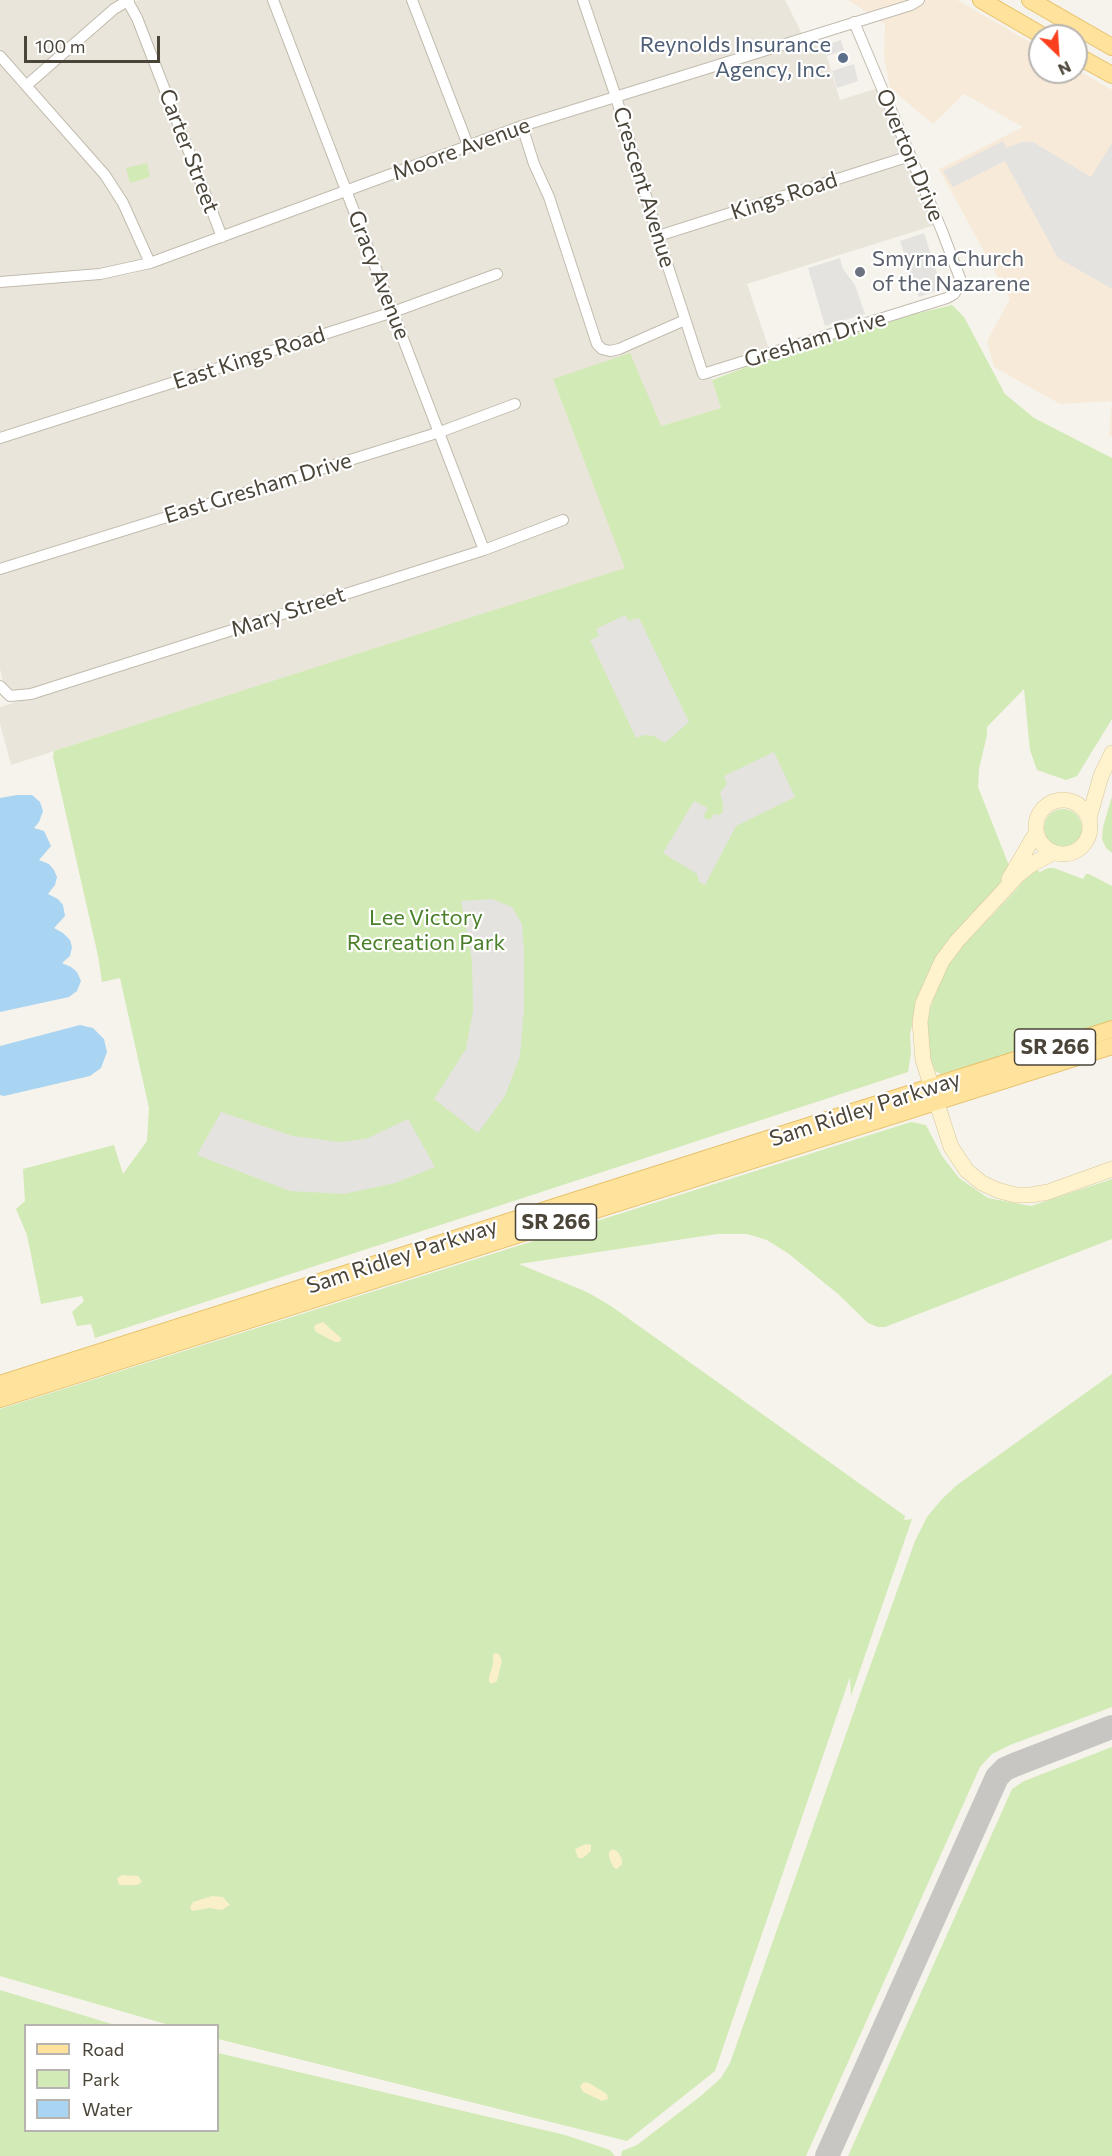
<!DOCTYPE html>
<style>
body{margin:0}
#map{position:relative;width:1112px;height:2156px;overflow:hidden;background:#f6f3ec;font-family:Commissioner,sans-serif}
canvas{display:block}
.legend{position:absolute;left:24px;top:2024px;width:195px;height:108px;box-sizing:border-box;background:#fff;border:2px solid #b7b4b0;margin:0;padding:8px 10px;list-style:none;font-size:18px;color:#4b4439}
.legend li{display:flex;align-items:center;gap:12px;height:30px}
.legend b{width:30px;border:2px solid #b7b4b0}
.north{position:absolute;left:1028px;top:24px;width:60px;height:60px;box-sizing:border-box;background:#fff;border:2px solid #b7b4b0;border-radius:50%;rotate:155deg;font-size:16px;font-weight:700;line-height:24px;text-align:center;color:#4b4439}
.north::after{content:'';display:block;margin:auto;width:21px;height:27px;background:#fc3f1d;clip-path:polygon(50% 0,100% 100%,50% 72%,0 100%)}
.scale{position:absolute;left:24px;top:36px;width:136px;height:27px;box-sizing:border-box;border:3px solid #4b4439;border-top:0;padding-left:8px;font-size:18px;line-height:21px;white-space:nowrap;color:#4b4439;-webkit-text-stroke:4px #fff;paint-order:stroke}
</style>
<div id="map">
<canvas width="1112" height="2156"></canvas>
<ul class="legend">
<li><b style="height:8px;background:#ffe39c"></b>Road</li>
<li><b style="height:16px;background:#d2eab5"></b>Park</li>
<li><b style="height:16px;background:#a9d4f2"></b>Water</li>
</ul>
<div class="north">N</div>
<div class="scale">100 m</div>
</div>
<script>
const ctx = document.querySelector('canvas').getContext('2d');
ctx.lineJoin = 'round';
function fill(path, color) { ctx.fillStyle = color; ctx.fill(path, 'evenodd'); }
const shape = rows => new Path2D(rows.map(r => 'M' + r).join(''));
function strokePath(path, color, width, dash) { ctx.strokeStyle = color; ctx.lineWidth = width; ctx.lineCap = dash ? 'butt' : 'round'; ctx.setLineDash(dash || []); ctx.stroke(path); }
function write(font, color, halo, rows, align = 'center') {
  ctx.font = font + ' Commissioner,sans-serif'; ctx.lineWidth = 4.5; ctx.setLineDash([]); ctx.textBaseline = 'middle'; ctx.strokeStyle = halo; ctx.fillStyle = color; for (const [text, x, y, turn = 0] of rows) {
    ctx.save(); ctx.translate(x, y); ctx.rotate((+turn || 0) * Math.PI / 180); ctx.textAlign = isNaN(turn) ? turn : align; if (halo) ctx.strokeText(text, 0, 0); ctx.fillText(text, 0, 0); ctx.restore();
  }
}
const residential = shape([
 [0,0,120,0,27,80,0,49],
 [139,0,269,0,341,189,224,231,134,2],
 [277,0,409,0,464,143,348,186],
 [416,0,579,0,610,95,469,141],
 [589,0,785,0,802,34,618,91],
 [126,6,141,41,217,234,153,259,128,202,117,184,102,164,33,86],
 [821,37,840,100,878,88,905,154,660,231,621,99],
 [0,63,104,180,120,206,145,261,93,271,0,277],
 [614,102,650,229,700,379,711,376,721,408,661,426,553,379,626,568,11,765,0,723,0,707,491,552,352,193,540,124],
 [908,163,935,225,747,284,769,349,706,370,662,239],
 [344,197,388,310,0,433,0,286,73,282,131,274,163,264],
 [391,319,434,429,0,565,0,442],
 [437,437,478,548,26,691,15,692,3,682,0,669,0,574]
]);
const commercial = shape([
 [848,0,957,0,1040,48,1040,72,1076,72,1076,69,1112,90,1112,437,1109,435,1112,401,1060,404,994,367,987,341,1010,299,939,169,1023,127,964,94,933,124,890,88,884,56,885,24]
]);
const green = shape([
 [147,163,150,177,130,183,126,168],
 [952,305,964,317,1005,394,1034,418,1112,458,1112,719,1077,776,1066,780,1037,770,1030,750,1024,689,987,727,987,735,979,769,978,787,1010,868,918,1002,910,1034,911,1053,908,1072,95,1338,91,1324,77,1326,72,1312,84,1301,82,1296,41,1304,27,1235,16,1209,25,1201,23,1169,114,1145,123,1174,147,1141,149,1108,120,978,102,982,98,956,53,757,54,751,625,568,553,379,630,353,661,426,721,408,712,380,754,364,915,314],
 [1112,796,1112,853,1106,848,1102,839,1103,827],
 '1044 828a19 19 0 1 1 38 0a19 19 0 1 1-38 0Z',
 [1034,868,1040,872,1048,868,1054,868,1083,879,1086,874,1089,874,1112,886,1112,1021,952,1071,941,1074,935,1071,930,1064,927,1028,930,1009,938,986,949,964,960,949,1017,889],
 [911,1122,926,1125,942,1156,959,1178,988,1198,1031,1206,1112,1179,1112,1239,885,1327,878,1327,868,1323,838,1294,789,1254,767,1240,747,1234,717,1234,519,1264,587,1292,611,1306,905,1516,904,1520,912,1519,851,1696,850,1677,715,2071,627,2141,218,2039,218,2026,169,2025,0,1976,0,1409],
 [1112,1374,1112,1707,1010,1745,992,1754,980,1767,806,2156,621,2156,622,2151,637,2145,702,2095,721,2078,730,2063,859,1697,915,1541,927,1517,942,1499,957,1485],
 [1112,1747,1112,2156,848,2156,1012,1789,1024,1781],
 [0,1990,115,2025,26,2026,26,2130,218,2130,218,2053,565,2135,610,2150,615,2156,0,2156]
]);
const sand = shape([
 [323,1322,341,1338,340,1342,335,1342,316,1332,314,1328,315,1325],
 [495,1653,499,1654,502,1661,497,1681,492,1684,489,1682,489,1677,493,1664,493,1655],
 [586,1844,591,1845,591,1851,583,1858,578,1858,575,1849],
 [613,1849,618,1852,622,1859,622,1864,617,1869,613,1867,609,1857,609,1852],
 [122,1875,138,1876,142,1882,137,1885,119,1885,117,1878],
 [212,1896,223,1897,230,1905,222,1910,209,1908,192,1911,190,1907,193,1902],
 [584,2082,589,2083,607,2094,608,2099,602,2101,583,2092,580,2086]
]);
const parking = shape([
 [841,40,844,50,827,56,824,46],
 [854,64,858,81,837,88,832,71],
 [1003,141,1006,148,1022,142,1033,142,1091,177,1112,143,1112,289,1058,258,1005,161,953,187,943,171],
 [924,233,942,289,919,297,900,241],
 [840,258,843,269,855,285,865,314,825,326,808,268],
 [625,615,629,621,639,618,689,722,665,743,654,736,644,735,636,738,590,640,599,636,596,629],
 [774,752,795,797,736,826,705,885,699,882,697,874,663,853,694,801,708,808,703,817,710,820,714,814,719,815,723,812,723,804,720,793,727,783,724,776],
 [492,899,512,907,522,924,524,951,524,1008,520,1056,505,1096,478,1133,434,1099,466,1049,473,1011,472,960,461,901],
 [221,1112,293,1136,339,1142,366,1139,408,1119,435,1167,395,1183,344,1194,290,1191,197,1155]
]);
const water = shape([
 [17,795,32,795,40,802,43,811,39,822,34,828,44,831,51,846,39,860,49,864,54,870,57,877,55,885,48,894,58,899,63,905,65,916,54,928,63,933,70,940,72,947,70,956,62,963,71,967,77,972,81,981,77,991,69,997,0,1012,0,798],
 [80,1025,93,1028,104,1039,107,1052,101,1068,90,1076,4,1096,0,1095,0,1046]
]);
const taxiway = shape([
 [827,2156,997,1777,1005,1769,1014,1765,1112,1727]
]);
const street = shape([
 [127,0,137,18,222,237],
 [273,0,484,550],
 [412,0,468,145],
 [583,0,616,97,658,236,703,374,947,298,954,294,960,285,961,281,942,231,854,22],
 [0,56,105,175,123,203,150,263],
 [27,85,114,9,129,0],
 [522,126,534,164,549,197,597,344,602,349,610,351,619,349,685,320],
 [658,236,910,156],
 [0,282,100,274,150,263,522,126,911,5,919,0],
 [0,438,393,312,497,274],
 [0,569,440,432,515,404],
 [0,686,10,696,31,694,484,550,563,520]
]);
const secondary = shape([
 '1036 827a27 27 0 1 1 54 0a27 27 0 1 1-54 0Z',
 [1089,818,1101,776,1112,753],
 [1053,853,1032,864,1018,875,957,941,942,961,923,1003,920,1022,923,1060,951,1147,967,1171,982,1183,997,1190,1015,1195,1031,1195,1048,1192,1112,1169],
 [1009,879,1036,833]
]);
const primary = shape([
 [981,0,1043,36],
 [1030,0,1112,47],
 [1076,55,1112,75],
 [0,1384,1112,1029],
 [0,1399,1112,1046]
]);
const markers = [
 [843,58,6,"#5c6f8a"],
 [860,272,6,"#6b7280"]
];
const shields = [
 [1055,1047,81],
 [556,1222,81]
];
const shieldNames = [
 ["SR 266",1055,1047],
 ["SR 266",556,1222]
];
const serviceNames = [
 ["Reynolds Insurance",831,45],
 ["Agency, Inc.",831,70]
];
const streetNames = [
 ["Moore Avenue",461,149,-20],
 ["Carter Street",189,151,69],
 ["Overton Drive",910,155,67],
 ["Crescent Avenue",644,187,73],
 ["Kings Road",784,196,-18],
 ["Gracy Avenue",379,275,69],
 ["Gresham Drive",815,339,-17],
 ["East Kings Road",249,358,-18],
 ["East Gresham Drive",258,488,-17],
 ["Mary Street",288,612,-18],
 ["Sam Ridley Parkway",865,1109,-18],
 ["Sam Ridley Parkway",402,1256,-18]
];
const worshipNames = [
 ["Smyrna Church",872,259],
 ["of the Nazarene",872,284]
];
const parkNames = [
 ["Lee Victory",426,918],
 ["Recreation Park",426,943]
];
fill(residential, '#eae5da');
fill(commercial, '#f7ead8');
fill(green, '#d2eab5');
fill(sand, '#f9efc9');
fill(parking, '#e5e3e0');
fill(water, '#a9d4f2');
strokePath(taxiway, '#c8c6c3', 24);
strokePath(street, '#c2bbae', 12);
strokePath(secondary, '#d6c79b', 16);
strokePath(primary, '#e6c16a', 18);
strokePath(street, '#fff', 10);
strokePath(secondary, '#fff3cd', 15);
strokePath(primary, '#ffe39c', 16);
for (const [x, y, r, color] of markers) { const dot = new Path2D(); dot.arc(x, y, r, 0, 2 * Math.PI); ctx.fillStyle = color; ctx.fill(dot); strokePath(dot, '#fff', 2); }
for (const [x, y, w] of shields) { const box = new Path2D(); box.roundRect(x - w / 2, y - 18, w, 36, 4.5); ctx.fillStyle = '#fff'; ctx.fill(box); strokePath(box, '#4b4439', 1.5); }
write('bold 21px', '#4b4439', null, shieldNames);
write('22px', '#4e5e75', '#fff', serviceNames, 'right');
write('22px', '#4b4439', '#fff', streetNames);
write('22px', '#5b616d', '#fff', worshipNames, 'left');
write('22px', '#4a7f2a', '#fff', parkNames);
</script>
